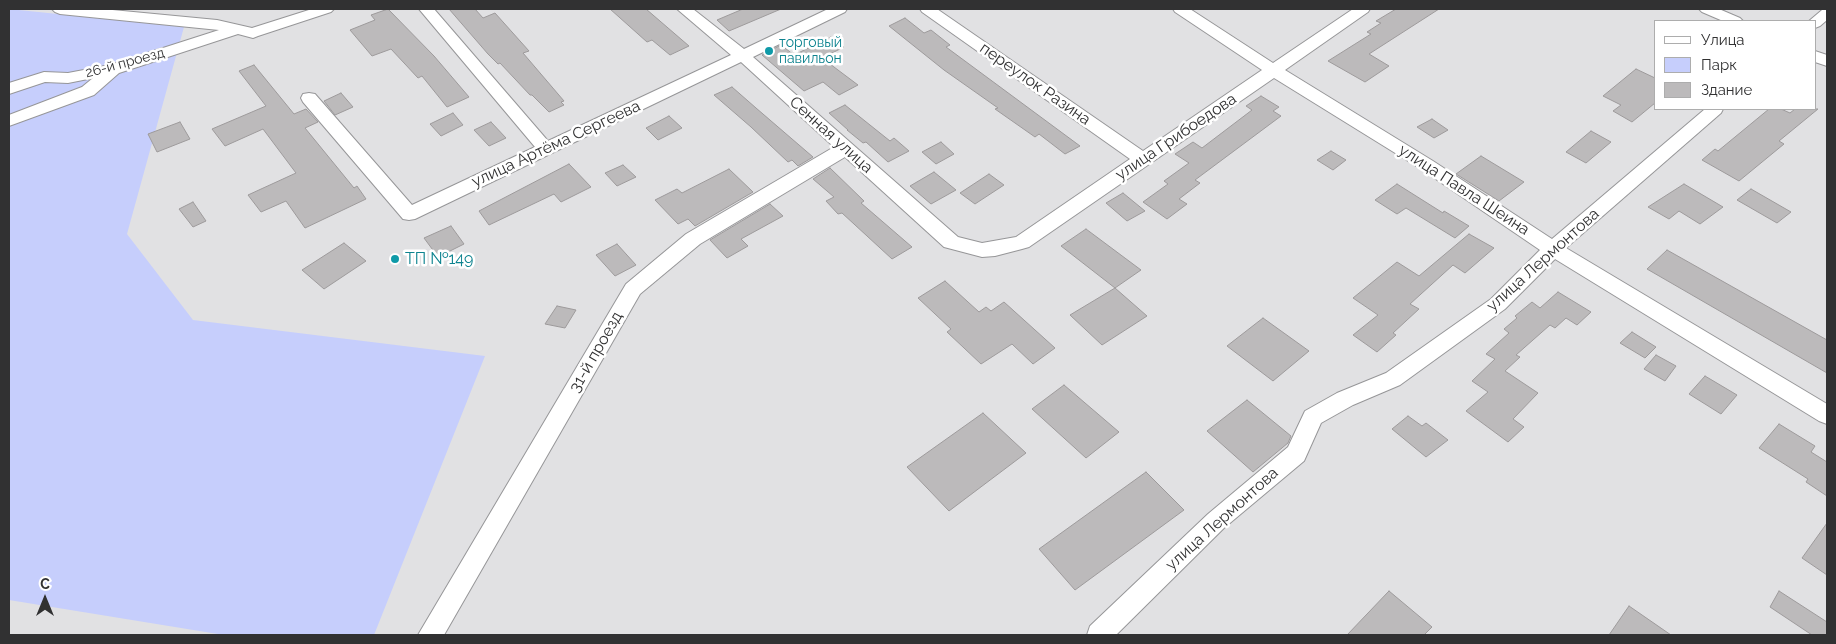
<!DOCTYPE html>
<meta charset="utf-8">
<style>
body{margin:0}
#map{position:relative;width:1836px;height:644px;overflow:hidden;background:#e1e1e3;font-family:Raleway,sans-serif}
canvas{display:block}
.frame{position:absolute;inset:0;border:10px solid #313132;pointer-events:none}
.legend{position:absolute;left:1654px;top:20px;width:162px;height:90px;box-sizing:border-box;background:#fff;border:1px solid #adadad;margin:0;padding:6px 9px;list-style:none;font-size:15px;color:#313132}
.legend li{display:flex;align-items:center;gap:10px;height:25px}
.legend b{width:25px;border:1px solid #adadad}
.north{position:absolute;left:20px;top:574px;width:50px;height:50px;-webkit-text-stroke:4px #fff;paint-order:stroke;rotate:0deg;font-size:14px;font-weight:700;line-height:20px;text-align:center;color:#313132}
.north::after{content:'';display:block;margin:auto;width:18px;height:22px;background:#313132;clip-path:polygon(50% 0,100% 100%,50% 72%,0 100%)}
</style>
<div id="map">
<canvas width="1836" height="644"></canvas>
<div class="frame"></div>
<ul class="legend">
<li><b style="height:6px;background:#fff"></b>Улица</li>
<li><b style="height:14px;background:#c6cefc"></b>Парк</li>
<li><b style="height:14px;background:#bcbabb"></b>Здание</li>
</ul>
<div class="north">С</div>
</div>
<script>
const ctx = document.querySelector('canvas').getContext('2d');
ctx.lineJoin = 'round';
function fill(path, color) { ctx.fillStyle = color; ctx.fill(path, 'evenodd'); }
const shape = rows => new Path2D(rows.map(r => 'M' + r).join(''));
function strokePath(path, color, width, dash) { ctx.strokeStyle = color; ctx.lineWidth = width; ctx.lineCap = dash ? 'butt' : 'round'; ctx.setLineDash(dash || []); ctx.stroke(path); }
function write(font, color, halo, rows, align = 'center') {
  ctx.font = font + ' Raleway,sans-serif'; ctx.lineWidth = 5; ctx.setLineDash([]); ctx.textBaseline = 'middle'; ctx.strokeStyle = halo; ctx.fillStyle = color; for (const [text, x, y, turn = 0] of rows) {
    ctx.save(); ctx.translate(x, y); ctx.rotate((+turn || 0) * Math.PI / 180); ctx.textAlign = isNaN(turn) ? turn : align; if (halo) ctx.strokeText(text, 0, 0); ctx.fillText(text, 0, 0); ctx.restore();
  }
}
const green = shape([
 [9,9,184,27,127,234,193,320,485,356,374,635,224,635,9,600]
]);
const building = shape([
 [388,9,434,56,469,97,447,107,422,76,418,78,391,49,372,56,350,30,375,20,371,15,388,9],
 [449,9,475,9,483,18,495,13,529,51,523,53,564,101,561,102,564,105,549,112,532,95,530,95,500,63,498,64,488,54,449,9],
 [610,9,646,9,689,46,670,55,652,40,647,42,610,9],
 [743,9,781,9,729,31,717,20,743,9],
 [1396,9,1439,9,1369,54,1389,66,1365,82,1328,61,1371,34,1367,32,1381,23,1376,21,1396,9],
 [905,18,924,33,931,30,950,45,946,47,1080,146,1065,154,1039,134,1035,137,995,109,998,108,944,70,889,26,905,18],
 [831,37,844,47,822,58,858,85,839,95,823,82,804,91,762,55,781,45,794,55,831,37],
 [254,65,294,114,306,109,318,122,305,128,354,188,357,186,366,199,305,228,286,201,261,212,248,195,296,173,263,129,225,146,212,129,266,106,239,71,254,65],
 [1636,69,1655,78,1655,103,1632,122,1613,111,1621,105,1603,96,1636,69],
 [732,87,756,108,813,157,798,166,792,160,788,162,751,127,714,95,732,87],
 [341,93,353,107,335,115,324,101,341,93],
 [1261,96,1279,107,1273,111,1281,116,1195,180,1200,183,1179,199,1187,204,1167,219,1143,202,1168,184,1164,181,1189,163,1175,154,1193,142,1202,148,1252,110,1246,106,1261,96],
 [845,105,890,141,894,138,909,151,888,162,866,142,863,143,847,130,848,130,829,113,845,105],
 [1769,109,1781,109,1790,113,1795,109,1818,109,1779,141,1784,144,1739,181,1702,160,1715,149,1718,151,1769,109],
 [453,113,463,125,441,136,430,124,453,113],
 [669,116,682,128,658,140,646,128,669,116],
 [1432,119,1448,130,1434,138,1417,127,1432,119],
 [180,122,190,139,157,152,148,134,180,122],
 [491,122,506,138,489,146,474,130,491,122],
 [1591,131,1611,142,1586,163,1566,152,1591,131],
 [941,142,954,154,936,164,922,152,941,142],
 [1331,151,1346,160,1333,170,1317,160,1331,151],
 [1481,156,1524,182,1499,201,1456,174,1481,156],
 [569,164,591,187,561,202,554,194,489,225,479,211,569,164],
 [623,165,636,177,617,186,605,173,623,165],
 [830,168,864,201,861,203,912,247,892,259,842,213,838,214,826,201,834,197,813,179,830,168],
 [729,169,753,192,695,226,688,219,678,224,655,200,677,189,682,193,729,169],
 [934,172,956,190,931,204,910,186,934,172],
 [989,174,1004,185,975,204,960,193,989,174],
 [1397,184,1443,213,1444,211,1469,226,1455,238,1406,208,1397,214,1375,200,1397,184],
 [1684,184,1723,207,1700,224,1679,211,1669,219,1648,207,1684,184],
 [1751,189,1791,212,1777,223,1737,200,1751,189],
 [1123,193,1145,211,1127,221,1106,203,1123,193],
 [193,202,206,221,193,227,179,209,193,202],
 [770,204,783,216,741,239,748,246,727,258,710,240,770,204],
 [451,226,464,244,438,257,424,238,451,226],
 [1086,229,1141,270,1115,288,1061,246,1086,229],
 [1469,234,1494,248,1465,273,1453,265,1410,304,1419,309,1393,333,1396,335,1377,352,1353,335,1378,315,1353,298,1397,262,1419,276,1469,234],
 [344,243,366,261,324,289,302,270,344,243],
 [617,244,636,265,615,276,596,255,617,244],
 [1667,250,1827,340,1827,373,1647,269,1667,250],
 [945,281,979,312,986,307,991,311,1004,302,1055,348,1033,364,1012,344,981,364,947,332,951,329,918,298,945,281],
 [1115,288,1147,316,1102,345,1070,315,1115,288],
 [1558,292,1591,312,1577,325,1566,318,1555,328,1550,325,1516,355,1520,357,1505,371,1538,393,1513,419,1524,427,1508,442,1466,411,1488,392,1472,381,1495,359,1486,354,1509,333,1504,329,1517,318,1515,316,1532,302,1540,308,1558,292],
 [557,306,576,310,565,328,545,324,557,306],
 [1263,318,1309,351,1273,381,1227,346,1263,318],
 [1632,332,1656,347,1645,358,1620,343,1632,332],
 [1656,355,1676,366,1665,381,1644,369,1656,355],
 [1705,376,1737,395,1721,414,1689,394,1705,376],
 [1064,385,1119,432,1086,458,1032,409,1064,385],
 [1247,400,1291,436,1288,443,1253,472,1207,431,1247,400],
 [983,413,1026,453,949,511,907,467,983,413],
 [1408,416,1422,426,1426,423,1448,440,1426,457,1392,429,1408,416],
 [1779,424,1815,446,1811,452,1827,462,1827,496,1806,482,1808,479,1759,448,1779,424],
 [1146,472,1184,510,1075,590,1039,549,1146,472],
 [1827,523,1827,575,1802,558,1827,523],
 [1389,591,1432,627,1424,635,1347,635,1389,591],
 [1779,591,1827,622,1827,635,1812,635,1770,607,1779,591],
 [1629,606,1671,635,1609,635,1629,606]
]);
const street = shape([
 [52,9,102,9,217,20,252,28,312,9,334,9,331,12,258,36,253,38,238,34,119,73,94,95,9,126,9,115,82,87,93,78,68,83,45,82,9,94,9,83,44,72,68,73,110,65,219,30,60,14,55,12,52,9],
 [419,9,434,9,548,141,731,55,677,9,693,9,744,49,828,9,847,9,845,12,753,57,958,237,982,243,1016,237,1130,159,922,12,920,9,937,9,1143,151,1262,70,1175,12,1173,9,1190,9,1273,63,1353,9,1370,9,1368,12,1285,70,1433,161,1552,239,1705,109,1723,109,1721,113,1566,248,1827,404,1827,424,1819,421,1555,259,1505,309,1400,385,1353,405,1321,423,1304,461,1224,528,1116,635,1087,635,1090,626,1208,514,1288,447,1305,411,1337,393,1386,373,1491,299,1540,250,1421,169,1274,78,1029,247,1022,249,995,256,982,257,944,247,845,157,700,244,640,294,444,635,418,635,626,284,686,234,834,147,741,62,415,219,409,220,403,219,303,102,301,98,303,94,309,93,315,94,412,205,535,147,419,9],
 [1699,9,1719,9,1740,18,1743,21,1723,21,1702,12,1699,9],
 [1827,9,1827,20,1820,26,1815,28,1815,21,1809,21,1822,10,1827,9],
 [1815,51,1827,55,1827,66,1815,62,1815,51]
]);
const markers = [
 [769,51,5,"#0f9aa8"],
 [395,259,5,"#0f9aa8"]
];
const farCulturenames = [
 ["торговый",779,43],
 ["павильон",779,59]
];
const farStreetnames = [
 ["26-й проезд",125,63,-15]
];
const streetNames = [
 ["переулок Разина",1035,84,35],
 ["Сенная улица",831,135,42],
 ["улица Грибоедова",1176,137,-34],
 ["улица Артёма Сергеева",556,144,-25],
 ["улица Павла Шеина",1464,190,33],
 ["улица Лермонтова",1543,260,-42],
 ["31-й проезд",596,352,-60],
 ["улица Лермонтова",1222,519,-42]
];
const cultureNames = [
 ["ТП №149",405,259]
];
fill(green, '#c6cefc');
fill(building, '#bcbabb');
strokePath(building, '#9d9a9b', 1);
strokePath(street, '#969698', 2);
fill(street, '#fff');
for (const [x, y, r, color] of markers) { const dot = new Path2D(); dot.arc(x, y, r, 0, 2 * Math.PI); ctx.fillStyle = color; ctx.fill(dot); strokePath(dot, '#fff', 2); }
write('14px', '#0d838f', '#fff', farCulturenames, 'left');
write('14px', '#313132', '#fff', farStreetnames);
write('16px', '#313132', '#fff', streetNames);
write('16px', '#0d838f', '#fff', cultureNames, 'left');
</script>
